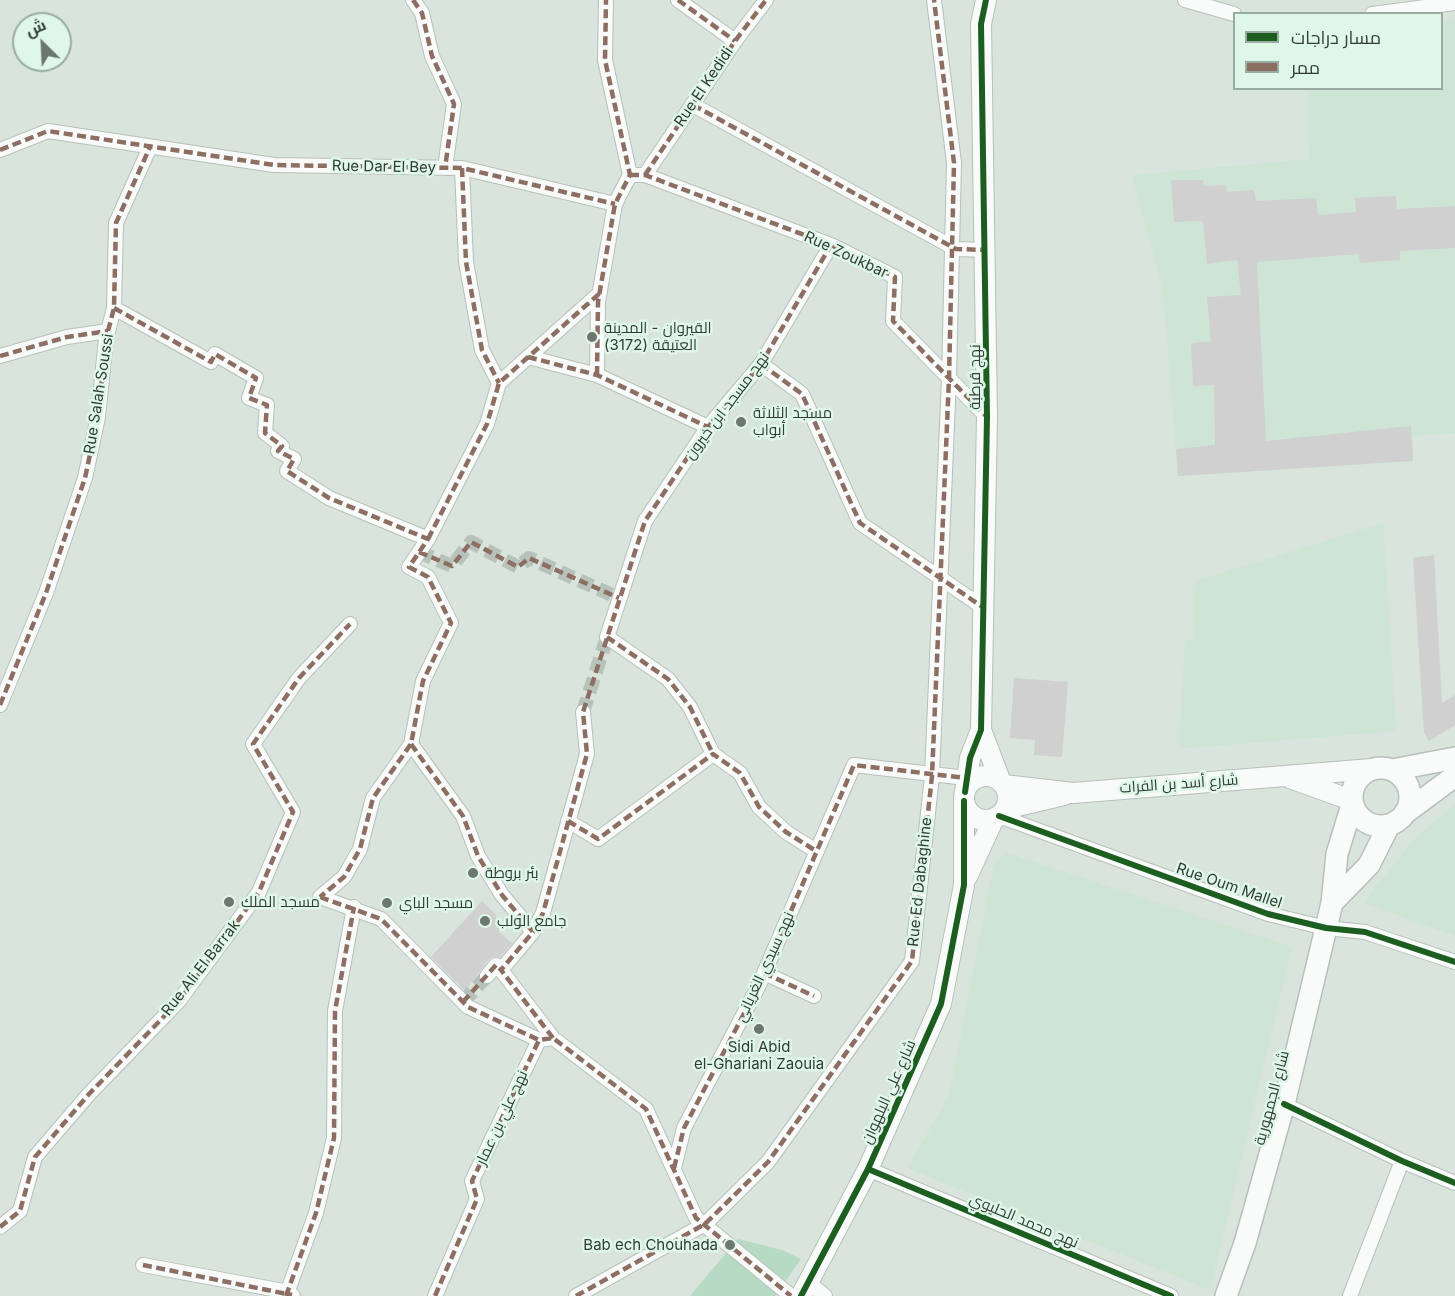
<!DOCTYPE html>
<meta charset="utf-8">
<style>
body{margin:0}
#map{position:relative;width:1455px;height:1296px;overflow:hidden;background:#d8e4dc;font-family:Inter,Cairo,sans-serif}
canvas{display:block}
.legend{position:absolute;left:1233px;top:12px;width:210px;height:78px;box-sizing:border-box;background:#dff7e8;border:2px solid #9aaca1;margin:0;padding:8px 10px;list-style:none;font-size:18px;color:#333c36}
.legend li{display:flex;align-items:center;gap:12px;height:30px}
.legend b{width:30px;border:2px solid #9aaca1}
.north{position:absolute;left:12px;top:12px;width:60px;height:60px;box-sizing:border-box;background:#dff7e8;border:2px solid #9aaca1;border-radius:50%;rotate:336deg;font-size:16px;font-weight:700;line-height:24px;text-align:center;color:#333c36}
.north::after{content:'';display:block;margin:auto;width:21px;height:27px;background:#6d7770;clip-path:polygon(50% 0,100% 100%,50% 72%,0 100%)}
</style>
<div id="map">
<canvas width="1455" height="1296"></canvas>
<ul class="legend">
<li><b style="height:8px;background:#1b5e20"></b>مسار دراجات</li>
<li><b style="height:8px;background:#8d6e63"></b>ممر</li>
</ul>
<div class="north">ش</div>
</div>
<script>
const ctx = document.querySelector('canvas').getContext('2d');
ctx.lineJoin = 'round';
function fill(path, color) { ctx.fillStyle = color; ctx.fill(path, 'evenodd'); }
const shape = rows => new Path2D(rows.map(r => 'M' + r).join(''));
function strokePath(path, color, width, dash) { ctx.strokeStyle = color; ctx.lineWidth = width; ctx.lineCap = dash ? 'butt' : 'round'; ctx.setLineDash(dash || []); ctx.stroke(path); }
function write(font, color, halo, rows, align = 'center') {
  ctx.font = font + ' Inter,Cairo,sans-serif'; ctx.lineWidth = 5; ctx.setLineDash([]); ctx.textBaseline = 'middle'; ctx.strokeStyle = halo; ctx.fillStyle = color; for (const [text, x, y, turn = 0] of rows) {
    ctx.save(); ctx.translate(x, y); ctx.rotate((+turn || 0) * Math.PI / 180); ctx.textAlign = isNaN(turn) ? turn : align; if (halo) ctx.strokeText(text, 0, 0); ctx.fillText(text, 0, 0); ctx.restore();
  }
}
const built = shape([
 [1455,19,1455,433,1412,436,1413,461,1178,476,1163,290,1132,175,1309,159,1308,89,1442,88,1442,21],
 [1383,523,1396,731,1179,749,1185,640,1193,639,1196,581],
 [1455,804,1455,936,1364,903,1413,840],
 [1005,852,1292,947,1210,1290,907,1168,949,1096,994,864]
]);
const green = shape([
 [738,1239,782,1250,801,1259,775,1296,690,1296]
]);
const building = shape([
 [1171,180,1203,180,1204,186,1226,185,1227,192,1254,190,1256,201,1316,198,1318,215,1356,212,1355,198,1396,196,1397,209,1455,206,1455,248,1400,251,1400,260,1360,263,1359,254,1257,262,1266,441,1411,426,1413,461,1178,476,1176,449,1215,445,1214,385,1193,386,1191,343,1211,341,1207,297,1241,295,1237,260,1207,264,1203,221,1174,222],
 [1434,555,1442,703,1455,695,1455,725,1429,741,1424,733,1413,558],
 [1014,678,1068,682,1062,757,1034,755,1035,740,1010,738],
 [482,901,496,915,499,932,512,943,500,957,495,956,489,959,465,991,431,957]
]);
const streetTunnel = shape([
 [419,552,452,566,471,542,518,567,529,558,619,598],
 [583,712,607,637],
 [463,1002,487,976]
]);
const street = shape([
 [413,0,422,13,432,56,454,104,445,168],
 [678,0,735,41],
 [1185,0,1234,14],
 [1372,14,1455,3],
 [693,105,956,249,986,250],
 [0,150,48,131,274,165,462,168,615,204],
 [462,168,466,262,482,350,499,383],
 [630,175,645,175,831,245,895,277,893,321,987,417],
 [645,175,735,41,766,0],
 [114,308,211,362,215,354,256,378,249,398,267,405,265,433,282,446,278,451,294,459,287,471,329,498,428,539,409,567,428,577,451,623,423,681,411,744,373,798,360,849,344,877,320,897],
 [0,356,67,337,108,331],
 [528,357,597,375,708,427],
 [761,364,802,394,860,523,984,608],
 [597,375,598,302,615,204,630,175,605,60,606,0],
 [428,539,487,424,499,383,600,293],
 [0,705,46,593,85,478,98,417,106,339,114,308,116,223,150,147],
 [411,744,463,816,478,856,502,895,533,932],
 [713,754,690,707,668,679,607,637,645,521,708,427,761,364,831,245],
 [999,816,1268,914,1326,928,1365,932,1455,962],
 [568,821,598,839,713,754,740,773,759,807,786,832,816,851],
 [320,897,381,919,468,1007,539,1040,553,1038,646,1109,696,1218,791,1296],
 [764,973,814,996],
 [487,976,496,965,501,970],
 [553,1038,501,970,533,932,543,913,587,754,583,712],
 [1284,1104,1402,1161,1455,1183],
 [674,1168,684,1128,759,985,854,765,966,778],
 [868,1169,1171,1296],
 [0,1227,20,1211,35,1157,89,1094,178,1002,259,892,293,812,253,744,299,678,350,624],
 [143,1265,289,1292,293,1296],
 [809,1283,825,1296],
 [286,1296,316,1213,334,1138,335,1011,354,907],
 [435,1296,477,1199,472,1181,539,1040],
 [576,1296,705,1224,768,1162,912,961,932,776,949,378,954,163,934,0],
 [1350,1296,1402,1161]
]);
const secondary = shape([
 [981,730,1000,780],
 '964 798a22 22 0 1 1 44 0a22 22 0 1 1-44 0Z',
 [1290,778,1351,800],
 [1004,785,1073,793,1372,769],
 [965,792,970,758,981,730,987,417,981,24,986,0],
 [1005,809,1064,795],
 [967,877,994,818],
 [801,1296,868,1169,941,1004,964,885,964,801]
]);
const primary = shape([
 '1352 797a29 29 0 1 1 58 0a29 29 0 1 1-58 0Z',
 [1392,770,1455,758],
 [1405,813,1455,776],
 [1332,903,1369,865,1389,825],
 [1226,1296,1245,1243,1284,1104,1332,903,1337,854,1352,805]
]);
const quiet = shape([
 [413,0,422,13,432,56,454,104,445,168],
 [678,0,735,41],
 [693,105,956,249,986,250],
 [0,150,48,131,274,165,462,168,615,204],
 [462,168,466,262,482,350,499,383],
 [630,175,645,175,831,245,895,277,893,321,987,417],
 [645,175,735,41,766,0],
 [114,308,211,362,215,354,256,378,249,398,267,405,265,433,282,446,278,451,294,459,287,471,329,498,428,539,409,567,428,577,451,623,423,681,411,744,373,798,360,849,344,877,320,897],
 [0,356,67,337,108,331],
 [528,357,597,375,708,427],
 [761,364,802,394,860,523,984,608],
 [597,375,598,302,615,204,630,175,605,60,606,0],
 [428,539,487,424,499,383,600,293],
 [419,552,452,566,471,542,518,567,529,558,619,598],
 [607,637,668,679,690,707,713,754],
 [0,705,46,593,85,478,98,417,106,339,114,308,116,223,150,147],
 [411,744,463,816,478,856,502,895,533,932],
 [568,821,598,839,713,754,740,773,759,807,786,832,816,851],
 [320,897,381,919,468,1007,539,1040,553,1038,646,1109,696,1218,791,1296],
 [764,973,814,996],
 [463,1002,496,965,501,970],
 [553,1038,501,970,533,932,543,913,587,754,583,712,645,521,708,427,761,364,831,245],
 [674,1168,684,1128,759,985,854,765,966,778],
 [0,1227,20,1211,35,1157,89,1094,178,1002,259,892,293,812,253,744,299,678,350,624],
 [143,1265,292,1295],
 [286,1296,316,1213,334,1138,335,1011,354,907],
 [435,1296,477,1199,472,1181,539,1040],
 [576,1296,705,1224,768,1162,912,961,932,776,949,378,954,163,934,0]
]);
const cycleway = shape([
 [965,792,970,758,981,730,987,417,981,24,986,0],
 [999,816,1268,914,1326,928,1365,932,1455,962],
 [1284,1104,1402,1161,1455,1183],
 [868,1169,1171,1296],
 [801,1296,868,1169,941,1004,964,885,964,801]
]);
const markers = [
 [592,337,6,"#6d7770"],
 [741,422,6,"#6d7770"],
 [473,873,6,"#6d7770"],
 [229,902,6,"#6d7770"],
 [387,903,6,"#6d7770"],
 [485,921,6,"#6d7770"],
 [759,1029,6,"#6d7770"],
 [730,1245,6,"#6d7770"]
];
const streetNames = [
 ["Rue El Kedidi",704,87,-56],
 ["Rue Dar El Bey",384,167,1],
 ["Rue Zoukbar",846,255,25],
 ["نهج قرطبة",975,377,-90],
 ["Rue Salah Soussi",99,394,-81],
 ["نهج مسجد ابن خيرون",727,406,-53],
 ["شارع أسد بن الفرات",1179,784,-4],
 ["Rue Ed Dabaghine",920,882,-84],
 ["Rue Oum Mallel",1229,886,19],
 ["نهج سيدي الغرياني",765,967,-65],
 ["Rue Ali El Barrak",201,968,-52],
 ["شارع علي البلهوان",889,1092,-66],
 ["شارع الجمهورية",1272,1098,-75],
 ["نهج علي بن عمار",502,1118,-65],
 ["نهج محمد الحليوي",1024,1221,23]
];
const poiNames = [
 ["القيروان - المدينة",604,328],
 ["العتيقة (3172)",604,345],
 ["مسجد الثلاثة",753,413],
 ["أبواب",753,430],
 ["بئر بروطة",485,873],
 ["مسجد الملك",241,902],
 ["مسجد الباي",399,903],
 ["جامع الولب",497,921],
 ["Sidi Abid",759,1047,"center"],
 ["el-Ghariani Zaouia",759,1064,"center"],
 ["Bab ech Chouhada",718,1245,"right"]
];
fill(built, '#cee5d6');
fill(green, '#b6dac4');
fill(building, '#cfd0cf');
strokePath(streetTunnel, '#b7c2bb', 14, [14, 7]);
strokePath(street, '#b7c0ba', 16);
strokePath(secondary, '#b7c0ba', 22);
strokePath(primary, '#b7c0ba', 24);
strokePath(street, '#f9fbfa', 14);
strokePath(secondary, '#f9fbfa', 20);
strokePath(primary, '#f9fbfa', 21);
strokePath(quiet, '#8d6e63', 4.5, [9, 4.5]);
strokePath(cycleway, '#1b5e20', 6);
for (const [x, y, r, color] of markers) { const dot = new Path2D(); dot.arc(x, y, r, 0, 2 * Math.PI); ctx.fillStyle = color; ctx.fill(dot); strokePath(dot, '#dff7e8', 2); }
write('15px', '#333c36', '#dff7e8', streetNames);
write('15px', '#333c36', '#dff7e8', poiNames, 'left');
</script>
